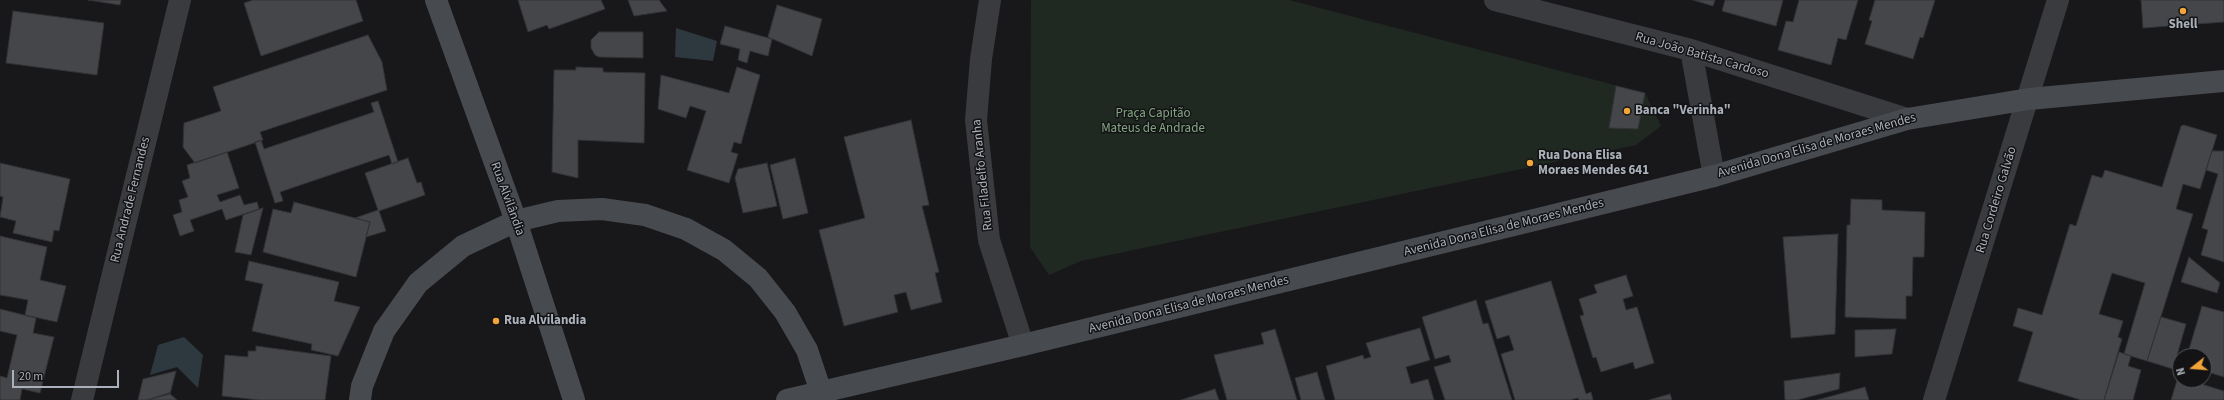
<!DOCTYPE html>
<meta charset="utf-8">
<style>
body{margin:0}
#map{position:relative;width:2224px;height:400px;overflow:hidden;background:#18181a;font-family:"Source Sans 3",sans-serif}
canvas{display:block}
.north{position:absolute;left:2172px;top:348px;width:40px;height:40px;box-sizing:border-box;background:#131315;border:1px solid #505257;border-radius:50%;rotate:253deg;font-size:11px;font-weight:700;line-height:16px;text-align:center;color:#abb1ba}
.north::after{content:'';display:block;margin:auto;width:14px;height:18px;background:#f2a538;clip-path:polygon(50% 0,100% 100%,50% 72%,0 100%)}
.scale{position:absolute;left:12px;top:370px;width:107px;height:18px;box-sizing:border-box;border:2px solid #abb1ba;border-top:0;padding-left:5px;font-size:12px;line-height:14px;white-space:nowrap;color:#abb1ba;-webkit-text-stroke:3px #131315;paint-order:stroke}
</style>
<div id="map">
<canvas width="2224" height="400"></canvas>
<div class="north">N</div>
<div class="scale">20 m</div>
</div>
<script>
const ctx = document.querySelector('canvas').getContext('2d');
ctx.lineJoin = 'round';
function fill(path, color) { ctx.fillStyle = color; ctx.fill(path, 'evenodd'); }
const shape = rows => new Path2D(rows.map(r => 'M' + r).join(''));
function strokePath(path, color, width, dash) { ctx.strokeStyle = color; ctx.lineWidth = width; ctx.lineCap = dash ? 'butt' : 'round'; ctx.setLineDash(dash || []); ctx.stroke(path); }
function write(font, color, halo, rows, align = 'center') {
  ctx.font = font + ' "Source Sans 3",sans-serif'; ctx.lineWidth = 3; ctx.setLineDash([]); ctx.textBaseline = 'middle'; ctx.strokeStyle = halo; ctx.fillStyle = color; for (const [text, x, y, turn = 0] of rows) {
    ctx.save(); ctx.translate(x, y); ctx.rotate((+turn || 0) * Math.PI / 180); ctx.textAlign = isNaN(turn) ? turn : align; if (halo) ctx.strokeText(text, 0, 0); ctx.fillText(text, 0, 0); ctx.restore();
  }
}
const green = shape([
 [1031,0,1289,0,1645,93,1661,126,1636,145,1081,261,1049,275,1030,247]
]);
const water = shape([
 [676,28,717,41,713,61,675,57],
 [184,337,203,355,198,388,177,367,150,375,158,345]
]);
const building = shape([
 [88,0,121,0,120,5,88,0],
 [253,0,356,0,363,21,261,56,244,3,253,0],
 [518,0,601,0,605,9,549,29,547,25,528,32,518,0],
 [628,0,659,0,667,11,634,16,628,0],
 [1693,0,1715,0,1713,6,1693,0],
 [1725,0,1783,0,1776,26,1722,11,1725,0],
 [1799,0,1858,0,1846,40,1838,38,1831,65,1778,50,1786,21,1793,22,1799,0],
 [1875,0,1935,0,1923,38,1920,37,1913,59,1865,44,1872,21,1869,20,1875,0],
 [2141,0,2224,0,2224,22,2143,28,2141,0],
 [777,5,822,19,812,56,768,37,777,5],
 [13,11,104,23,97,75,6,63,13,11],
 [725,26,772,39,768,56,750,51,747,63,738,60,740,49,720,44,725,26],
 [599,32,643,32,643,58,599,57,595,55,591,48,591,40,599,32],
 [368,35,382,62,387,90,260,132,263,140,195,163,183,147,184,123,221,111,213,87,368,35],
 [576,67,603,68,603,72,645,73,644,143,578,140,578,178,552,172,554,70,576,70,576,67],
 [737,67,760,75,741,144,734,142,731,152,738,154,729,183,687,170,706,111,690,106,686,118,658,109,661,75,729,93,737,67],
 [1616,86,1645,93,1638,129,1609,128,1616,86],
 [378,101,398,162,392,164,389,155,280,192,283,201,275,203,255,142,261,140,264,149,374,112,371,103,378,101],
 [911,120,929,205,922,206,939,272,935,273,942,302,911,310,906,292,894,295,898,312,844,326,819,230,865,218,844,137,911,120],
 [2184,125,2217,135,2200,189,2183,184,2176,209,2193,214,2147,361,2124,354,2145,283,2112,273,2099,314,2123,321,2118,337,2122,339,2104,400,2081,400,2018,381,2033,332,2013,326,2018,308,2042,315,2070,224,2076,226,2092,175,2102,178,2105,170,2162,187,2181,126,2184,125],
 [2212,151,2224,151,2224,262,2201,255,2208,230,2202,228,2218,174,2206,170,2212,151],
 [227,152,239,188,217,195,220,202,240,195,244,205,257,202,259,209,226,220,222,209,190,220,194,231,180,236,173,215,182,212,179,200,188,197,182,181,190,178,187,165,227,152],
 [408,158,417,183,421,182,425,195,379,211,386,231,366,237,370,222,355,218,378,210,365,173,408,158],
 [795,158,808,213,783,219,770,165,795,158],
 [0,163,70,179,59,231,54,230,52,242,13,233,16,221,0,217,3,197,0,196,0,163],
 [767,163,777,206,743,213,735,178,738,169,767,163],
 [1851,199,1882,200,1882,210,1925,212,1924,257,1913,257,1912,296,1906,296,1906,319,1845,317,1847,225,1850,225,1851,199],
 [294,202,370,222,356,277,263,252,273,209,291,213,294,202],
 [263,208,251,255,235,252,243,215,263,208],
 [1838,234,1835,334,1791,338,1783,237,1838,234],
 [0,236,47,247,40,280,66,286,57,322,25,315,28,300,0,295,0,236],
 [2189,257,2220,283,2217,293,2181,282,2189,257],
 [249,261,339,282,334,301,360,307,338,356,311,350,312,344,252,331,263,284,245,280,249,261],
 [1626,275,1633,296,1623,299,1626,310,1637,307,1654,363,1635,369,1633,362,1601,372,1596,357,1593,358,1580,316,1584,315,1579,299,1597,293,1594,285,1626,275],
 [1551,281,1586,394,1591,392,1593,400,1579,400,1578,398,1570,400,1515,400,1501,354,1514,350,1509,335,1497,339,1485,301,1551,281],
 [1476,300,1483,324,1488,323,1512,400,1445,400,1434,367,1451,362,1449,355,1435,359,1422,317,1476,300],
 [2202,306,2224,312,2224,377,2204,371,2204,356,2187,356,2202,306],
 [0,309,36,318,33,333,54,337,40,393,22,389,20,400,0,400,0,376,7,378,17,335,0,331,0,309],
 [2161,317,2186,324,2173,369,2147,361,2161,317],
 [1420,328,1430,360,1406,367,1411,384,1428,379,1434,400,1335,400,1326,366,1363,355,1364,359,1371,357,1366,343,1420,328],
 [1275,329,1297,400,1227,400,1214,355,1264,344,1261,333,1275,329],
 [1896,329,1892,354,1855,357,1855,330,1896,329],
 [256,346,331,356,325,400,259,400,222,396,225,355,248,357,248,351,256,351,256,346],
 [2119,352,2131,356,2128,366,2141,370,2133,400,2104,400,2119,352],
 [176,371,170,394,147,400,138,400,143,379,176,371],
 [1317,372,1325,400,1301,400,1295,378,1317,372],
 [1840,373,1839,389,1797,400,1785,400,1784,381,1840,373],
 [2178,377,2180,380,2188,380,2224,391,2224,400,2171,400,2178,377],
 [1865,387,1869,400,1817,400,1865,387],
 [1215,389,1219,400,1181,400,1215,389],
 [169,393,177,400,147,400,169,393],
 [1670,394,1672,400,1649,400,1670,394]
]);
const street = shape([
 [990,0,981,59,976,120,989,240,1023,345],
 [1495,0,1691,50,1907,119],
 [1691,50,1714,176],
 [82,400,180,0],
 [1934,400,2058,0]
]);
const secondary = shape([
 [436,0,516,221,574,400],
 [360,400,362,386,384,331,418,283,463,246,516,221,558,211,602,209,645,215,686,229,724,250,758,278,785,312,807,350,821,392,822,400],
 [787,400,1023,345,1714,176,1907,119,2029,99,2224,81]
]);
const markers = [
 [2183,11,4,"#f2a538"],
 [1627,111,4,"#f2a538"],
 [1530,163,4,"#f2a538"],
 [496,321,4,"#f2a538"]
];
const poiNames = [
 ["Shell",2183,25,"center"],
 ["Banca \"Verinha\"",1635,111],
 ["Rua Dona Elisa",1538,156],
 ["Moraes Mendes 641",1538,171],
 ["Rua Alvilandia",504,321]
];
const streetNames = [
 ["Rua João Batista Cardoso",1702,56,16],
 ["Avenida Dona Elisa de Moraes Mendes",1817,146,-16],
 ["Rua Filadelfo Aranha",983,175,-96],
 ["Rua Alvilândia",507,199,70],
 ["Rua Andrade Fernandes",131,200,-76],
 ["Rua Cordeiro Galvão",1997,200,-73],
 ["Avenida Dona Elisa de Moraes Mendes",1504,228,-14],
 ["Avenida Dona Elisa de Moraes Mendes",1189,305,-14]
];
const parkNames = [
 ["Praça Capitão",1153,114],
 ["Mateus de Andrade",1153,129]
];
fill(green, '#202921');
fill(water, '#2e393f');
fill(building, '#45464a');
strokePath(building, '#323336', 1);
strokePath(street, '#393b3f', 22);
strokePath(secondary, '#474a4f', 22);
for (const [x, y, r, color] of markers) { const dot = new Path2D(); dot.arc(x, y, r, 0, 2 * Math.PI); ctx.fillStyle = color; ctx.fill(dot); strokePath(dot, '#131315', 1.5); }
write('bold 13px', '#abb1ba', '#131315', poiNames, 'left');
write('13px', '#abb1ba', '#131315', streetNames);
write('13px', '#82a582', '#131315', parkNames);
</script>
